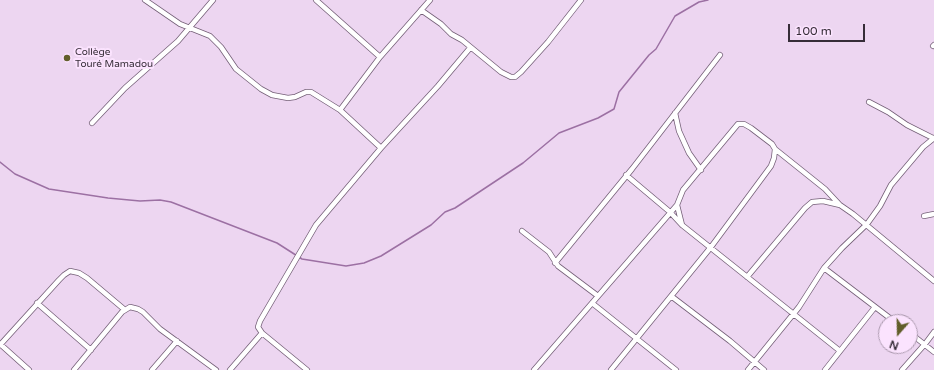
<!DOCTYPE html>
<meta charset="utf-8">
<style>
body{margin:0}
#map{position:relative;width:934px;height:370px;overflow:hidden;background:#edd6f1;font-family:"Varela Round",sans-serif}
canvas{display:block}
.north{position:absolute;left:878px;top:314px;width:40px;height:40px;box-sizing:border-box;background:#fbe3fe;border:1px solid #ac9aaf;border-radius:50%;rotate:200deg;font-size:11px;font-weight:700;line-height:16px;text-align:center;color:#362d38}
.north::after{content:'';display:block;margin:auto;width:14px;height:18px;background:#625e2b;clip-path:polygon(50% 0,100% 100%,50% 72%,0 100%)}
.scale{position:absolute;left:788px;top:24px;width:77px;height:18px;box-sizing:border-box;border:2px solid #362d38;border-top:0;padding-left:5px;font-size:12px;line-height:14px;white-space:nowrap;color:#362d38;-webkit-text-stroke:3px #fbe3fe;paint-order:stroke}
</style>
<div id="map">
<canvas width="934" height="370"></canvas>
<div class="north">N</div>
<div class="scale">100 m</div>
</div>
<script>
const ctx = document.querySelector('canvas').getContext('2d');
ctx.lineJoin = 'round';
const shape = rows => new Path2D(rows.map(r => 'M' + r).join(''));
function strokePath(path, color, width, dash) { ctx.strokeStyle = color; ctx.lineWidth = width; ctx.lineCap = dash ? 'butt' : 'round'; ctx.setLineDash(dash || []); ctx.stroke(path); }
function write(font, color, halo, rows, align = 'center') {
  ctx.font = font + ' "Varela Round",sans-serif'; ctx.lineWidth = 4; ctx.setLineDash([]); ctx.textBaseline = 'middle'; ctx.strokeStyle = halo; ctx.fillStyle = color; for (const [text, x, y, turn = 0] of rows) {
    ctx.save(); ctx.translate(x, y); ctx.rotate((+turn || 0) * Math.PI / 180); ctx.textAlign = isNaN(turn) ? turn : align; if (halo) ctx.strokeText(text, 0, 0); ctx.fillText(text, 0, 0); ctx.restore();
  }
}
const stream = shape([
 [0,162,15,174,49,189,108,198,140,201,160,200,171,202,277,243,302,259,346,266,364,263,381,256,431,225,445,212,455,208,523,163,559,133,598,118,614,109,619,92,649,55,656,49,675,16,699,2,708,0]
]);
const street = shape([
 [145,0,180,24,210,36,221,47,236,69,261,89,272,95,288,98,295,97,306,92,311,92,340,110],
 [316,0,380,57],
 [421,10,441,24,451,34,462,40,501,72,511,77,515,77,521,72,548,42,581,0],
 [933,46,934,45],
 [869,102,888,112,907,125,933,138],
 [675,113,679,131,689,153,701,170],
 [92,123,125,88,178,41,213,0],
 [381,148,340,110,380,57,430,0],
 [775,149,825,189,839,204],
 [626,175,670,212,682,225,840,351],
 [924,216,934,214],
 [522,231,549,252,558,266,598,296],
 [555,263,632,169,720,55],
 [824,268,895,322],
 [747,277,805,208,812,202,823,201,840,205,853,214,934,281],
 [671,296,730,341,764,370],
 [37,303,91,350],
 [592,303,676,370],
 [910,333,934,352],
 [0,344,29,370],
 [0,345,59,280,64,275,70,271,79,273,87,278,125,310],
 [74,370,122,312,130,307,138,309,143,312,160,329,216,370],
 [152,370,177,341],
 [230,370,262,333],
 [307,370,262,333,258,327,260,321,316,225,381,148,438,86,470,48],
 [534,370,677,205],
 [611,370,711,247,771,166,774,158,775,149,772,144,751,128,744,124,738,124,683,190,677,205,682,225],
 [748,370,799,307,824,268,842,248,867,224,880,206,891,185,923,147,934,138],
 [825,370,875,307],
 [902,370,925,344,934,332]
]);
const markers = [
 [67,58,4,"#625e2b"]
];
const poiNames = [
 ["Collège",75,52],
 ["Touré Mamadou",75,64]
];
strokePath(stream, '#9c70a3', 1.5);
strokePath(street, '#745f77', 6);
strokePath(street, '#fff', 4.5);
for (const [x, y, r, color] of markers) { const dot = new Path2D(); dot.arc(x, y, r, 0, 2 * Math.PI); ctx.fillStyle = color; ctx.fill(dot); strokePath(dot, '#fbe3fe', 1.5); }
write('10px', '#362d38', '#fbe3fe', poiNames, 'left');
</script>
